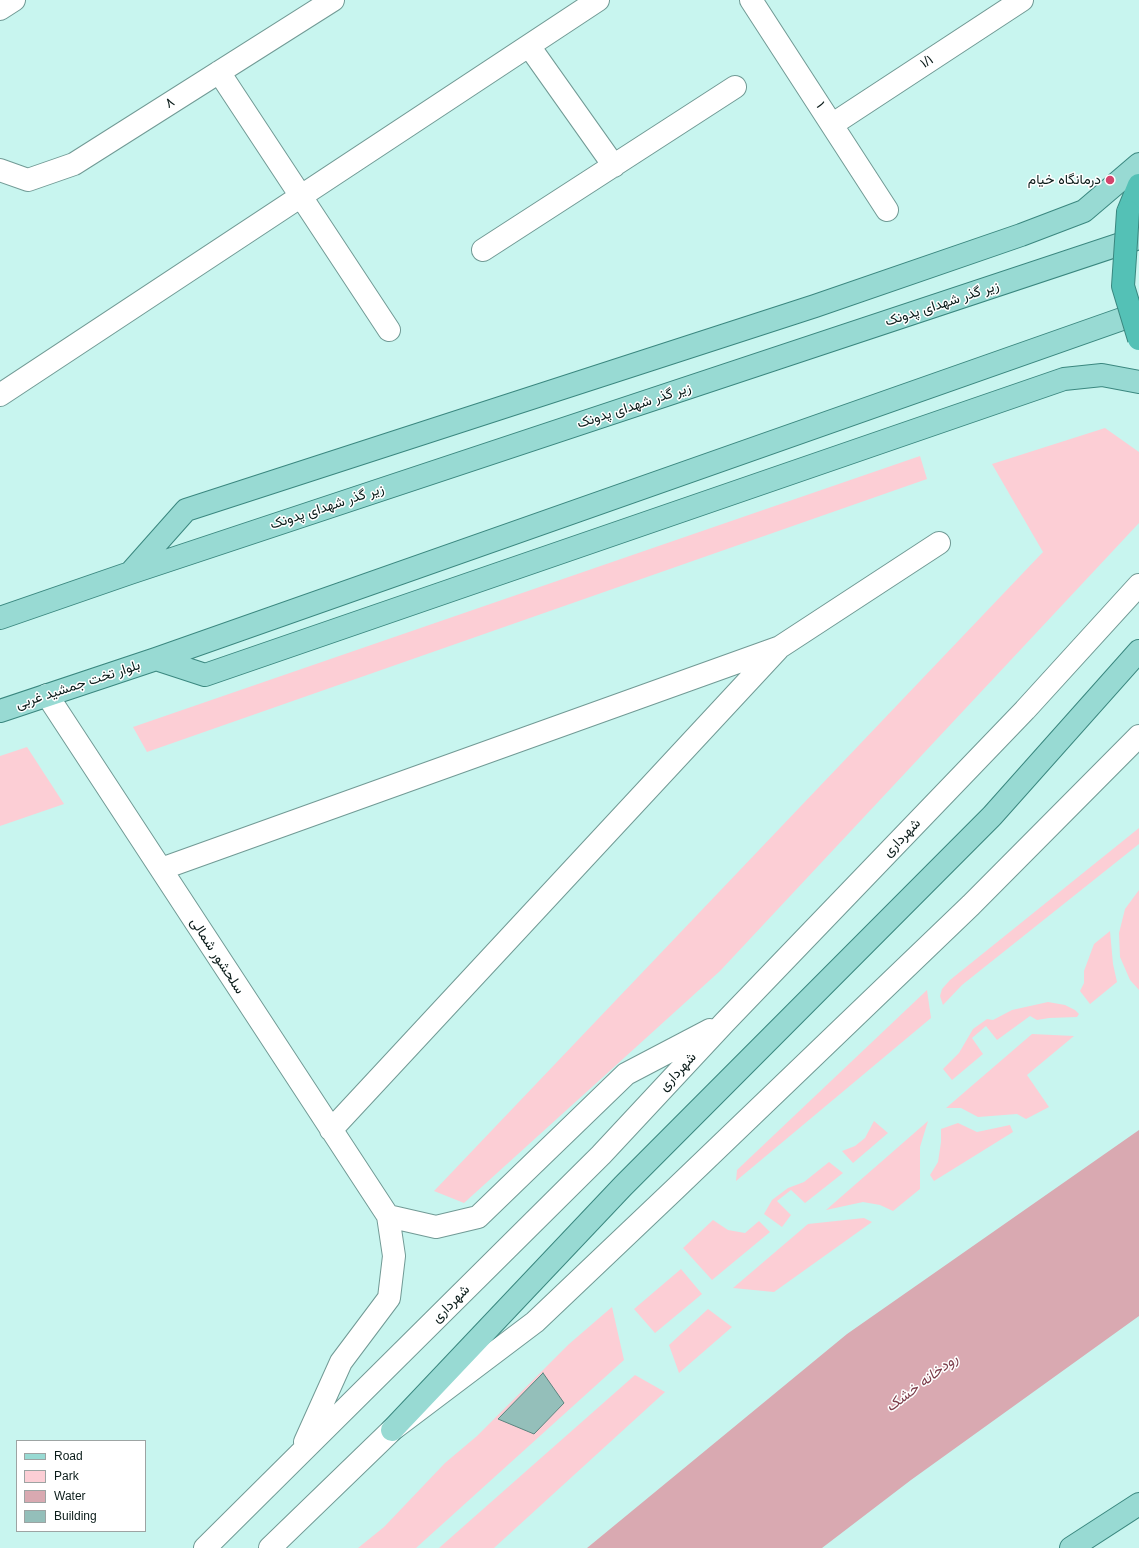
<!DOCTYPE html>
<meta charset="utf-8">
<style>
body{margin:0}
#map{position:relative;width:1139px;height:1548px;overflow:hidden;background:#c8f5ef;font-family:Arial,sans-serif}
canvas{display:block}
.legend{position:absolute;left:16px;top:1440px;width:130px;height:92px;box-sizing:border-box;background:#fff;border:1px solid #9da4a3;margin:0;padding:5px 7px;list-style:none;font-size:12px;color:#0a1b19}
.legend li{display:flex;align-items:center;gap:8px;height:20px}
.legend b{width:20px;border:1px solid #9da4a3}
</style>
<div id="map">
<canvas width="1139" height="1548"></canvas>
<ul class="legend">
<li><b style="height:5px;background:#98dad3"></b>Road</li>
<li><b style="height:11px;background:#fcced5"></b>Park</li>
<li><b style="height:11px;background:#d9a9b1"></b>Water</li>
<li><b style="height:11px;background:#94bfba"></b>Building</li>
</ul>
</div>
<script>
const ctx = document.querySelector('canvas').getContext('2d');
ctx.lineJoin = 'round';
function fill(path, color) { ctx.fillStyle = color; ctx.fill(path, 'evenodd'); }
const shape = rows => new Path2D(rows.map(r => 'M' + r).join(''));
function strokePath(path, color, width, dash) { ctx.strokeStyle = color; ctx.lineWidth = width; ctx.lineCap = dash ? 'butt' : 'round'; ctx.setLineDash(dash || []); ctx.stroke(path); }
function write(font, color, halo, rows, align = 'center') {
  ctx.font = font + ' Arial,Vazirmatn,sans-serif'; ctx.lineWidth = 3; ctx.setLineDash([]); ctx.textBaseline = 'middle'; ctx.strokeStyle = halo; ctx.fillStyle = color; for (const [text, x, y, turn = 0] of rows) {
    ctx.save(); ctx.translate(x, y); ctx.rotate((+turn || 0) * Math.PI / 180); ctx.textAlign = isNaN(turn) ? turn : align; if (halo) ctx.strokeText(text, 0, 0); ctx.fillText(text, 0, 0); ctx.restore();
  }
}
const green = shape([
 [1105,428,1139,452,1139,523,720,971,464,1203,434,1191,1043,552,992,464],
 [920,456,927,479,147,752,133,727],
 [27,747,64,804,0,826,0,756],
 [1139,828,1139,844,962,985,943,1005,940,996,942,989,950,980],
 [1139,890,1139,990,1130,980,1120,957,1119,933,1125,909],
 [1110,931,1113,964,1117,982,1090,1004,1080,991,1084,983,1084,971,1094,944],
 [927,990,931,1018,736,1181,737,1170],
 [1048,1002,1065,1005,1075,1010,1079,1014,1077,1017,1049,1018,1037,1020,1030,1016,997,1040,986,1026,972,1038,983,1054,952,1080,943,1069,959,1053,973,1029,987,1019,993,1020,1012,1010],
 [1032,1034,1074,1036,1027,1075,1049,1107,1026,1119,1017,1114,978,1117,961,1108,946,1108],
 [874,1121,888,1133,853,1163,842,1151,855,1146,865,1138],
 [928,1121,920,1147,920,1189,893,1211,880,1205,863,1202,826,1210],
 [958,1123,977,1132,1010,1125,1013,1132,934,1181,930,1175,938,1162,941,1142,941,1129],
 [829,1162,843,1173,805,1203,791,1190,777,1201,791,1215,782,1227,764,1214,772,1200,788,1188,804,1182],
 [864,1218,872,1222,774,1292,733,1288,808,1224],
 [713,1220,728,1230,745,1233,759,1221,770,1232,712,1280,683,1248],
 [681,1269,702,1294,655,1333,634,1309],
 [612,1307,624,1360,416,1548,358,1548,384,1527,445,1463,477,1436,569,1344],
 [708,1309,732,1327,679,1373,669,1345],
 [635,1375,665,1392,494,1548,439,1548]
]);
const water = shape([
 [1139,1130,1139,1316,911,1480,822,1548,587,1548,847,1334]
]);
const building = shape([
 [543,1373,564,1403,534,1434,498,1419,543,1373]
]);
const minor = shape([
 [751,0,887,210],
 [0,9,14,0],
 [529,46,614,166],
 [219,72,389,330],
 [833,124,1022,0],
 [0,170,28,180,74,164,333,0],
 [483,250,735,87],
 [0,395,598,0],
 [47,695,388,1216],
 [161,869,780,647,939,543],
 [331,1130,778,649],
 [305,1442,341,1362,389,1298,394,1256,388,1216,436,1227,478,1217,626,1074,710,1030],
 [205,1548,601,1155,725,1022,1025,710,1139,585],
 [270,1548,392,1430,535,1322,674,1190,971,905,1139,736]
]);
const major = shape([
 [131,572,186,510,815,306,1021,235,1084,211,1139,164],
 [0,618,130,573,1139,238],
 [156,659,205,675,1064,379,1102,375,1139,382],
 [0,711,156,659,1139,313],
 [392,1430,623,1186,992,816,1139,651],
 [1071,1548,1139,1504]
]);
const highway = shape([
 [1128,212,1139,185]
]);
const highwayBridge = shape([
 [1128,212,1123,286,1139,339]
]);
const markers = [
 [1110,180,5,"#d3446c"]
];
const streetNames = [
 ["۱/۱",927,62,-33],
 ["۸",170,103,-32],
 ["۱",820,105,57],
 ["زیر گذر شهدای پدونک",942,304,-18],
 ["زیر گذر شهدای پدونک",634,406,-18],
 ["زیر گذر شهدای پدونک",327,507,-18],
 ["بلوار تخت جمشید غربی",78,685,-18],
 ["شهرداری",902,838,-46],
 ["سلحشور شمالی",217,956,57],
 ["شهرداری",678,1072,-47],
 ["شهرداری",451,1304,-45]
];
const poiNames = [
 ["درمانگاه خیام",1101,180]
];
const waterNames = [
 ["رودخانه خشک",922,1383,-37]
];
fill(green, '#fcced5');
fill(water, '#d9a9b1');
fill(building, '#94bfba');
strokePath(building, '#5b847f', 1);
strokePath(minor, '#719a95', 24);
strokePath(major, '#3a877f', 24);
strokePath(highway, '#3a877f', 24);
strokePath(minor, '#fff', 22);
strokePath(major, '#98dad3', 22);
strokePath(highway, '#54c1b6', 22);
strokePath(highwayBridge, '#3a877f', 24, []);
strokePath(highwayBridge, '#54c1b6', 22);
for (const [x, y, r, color] of markers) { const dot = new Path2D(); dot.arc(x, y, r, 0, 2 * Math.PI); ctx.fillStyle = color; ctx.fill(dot); strokePath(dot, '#fff', 1.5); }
write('14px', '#0a1b19', '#fff', streetNames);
write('14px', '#0a1b19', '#fff', poiNames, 'right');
write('italic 15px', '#7c3e4b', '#fff', waterNames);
</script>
